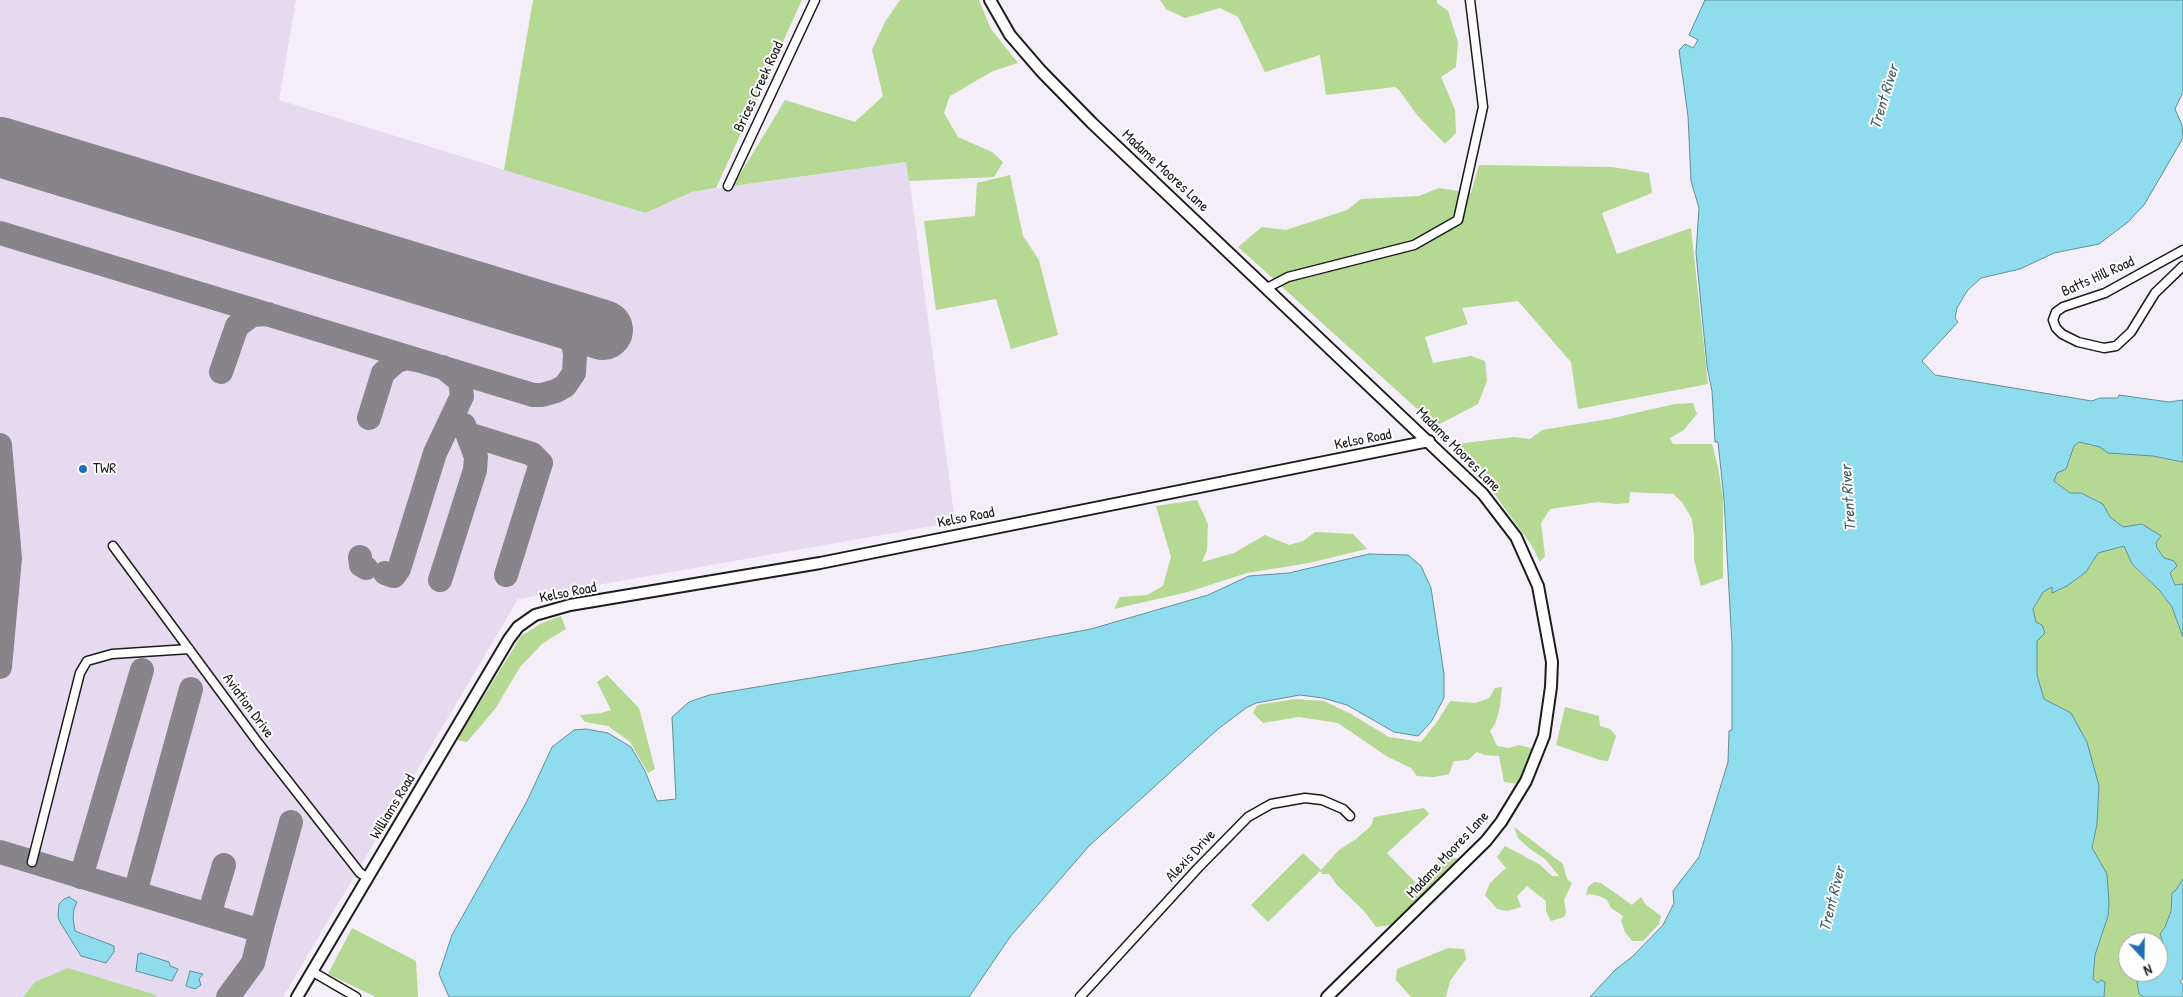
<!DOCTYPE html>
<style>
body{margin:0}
#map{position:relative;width:2183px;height:997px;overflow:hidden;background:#f3eef8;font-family:"Patrick Hand",sans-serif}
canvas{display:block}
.north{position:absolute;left:2118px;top:932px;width:50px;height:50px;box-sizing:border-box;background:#fff;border:1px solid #a4a4a4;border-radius:50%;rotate:159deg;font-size:14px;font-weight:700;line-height:20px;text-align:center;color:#1c1c1c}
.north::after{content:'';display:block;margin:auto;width:18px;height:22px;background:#1f6fb2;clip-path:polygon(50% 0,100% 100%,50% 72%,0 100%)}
</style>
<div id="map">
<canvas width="2183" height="997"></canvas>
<div class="north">N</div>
</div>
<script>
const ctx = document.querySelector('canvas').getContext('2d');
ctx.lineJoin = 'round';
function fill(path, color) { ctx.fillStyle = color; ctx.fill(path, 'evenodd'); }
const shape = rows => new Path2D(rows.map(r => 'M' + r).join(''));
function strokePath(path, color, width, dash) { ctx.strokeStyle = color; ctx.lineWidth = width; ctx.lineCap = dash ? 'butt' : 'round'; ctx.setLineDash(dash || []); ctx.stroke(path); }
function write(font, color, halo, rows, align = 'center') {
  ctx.font = font + ' "Patrick Hand",sans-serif'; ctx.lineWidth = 4; ctx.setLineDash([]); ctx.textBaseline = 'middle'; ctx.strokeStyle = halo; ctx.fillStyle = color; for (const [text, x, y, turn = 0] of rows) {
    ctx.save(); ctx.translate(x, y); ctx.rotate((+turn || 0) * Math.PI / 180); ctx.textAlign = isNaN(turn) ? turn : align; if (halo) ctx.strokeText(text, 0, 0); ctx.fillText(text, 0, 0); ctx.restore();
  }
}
const built = shape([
 [0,0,296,0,279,100,644,213,692,192,907,162,955,522,518,599,283,997,0,997]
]);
const green = shape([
 [533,0,802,0,716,188,692,192,645,213,504,170],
 [900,0,979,0,991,29,1018,63,993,71,950,96,944,113,958,137,992,152,1003,162,994,177,909,181,906,162,733,186,785,100,855,122,883,96,872,50,885,22],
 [1160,0,1437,0,1437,3,1448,11,1458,42,1456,67,1441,77,1455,110,1456,133,1445,144,1417,115,1399,90,1395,87,1326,95,1320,55,1265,72,1238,17,1220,8,1185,18,1166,9],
 [1479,165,1612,167,1649,173,1652,193,1602,213,1617,254,1691,228,1708,384,1578,409,1571,362,1518,301,1462,308,1468,324,1425,337,1433,363,1471,356,1485,361,1487,381,1478,404,1436,426,1238,247,1262,227,1286,230,1347,210,1361,199,1419,196,1439,188,1471,193],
 [1010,175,1023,236,1039,260,1058,335,1011,349,996,299,936,310,924,221,975,216,977,183],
 [1693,403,1697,414,1684,430,1670,438,1673,444,1712,444,1718,467,1723,498,1723,578,1701,586,1694,560,1694,536,1692,519,1682,502,1673,494,1630,492,1629,503,1616,504,1598,502,1550,509,1541,523,1545,556,1540,562,1532,546,1488,485,1454,451,1456,444,1514,437,1530,439,1542,430,1609,419,1675,404],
 [2079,442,2183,462,2183,584,2176,586,2170,573,2177,566,2164,558,2157,548,2156,543,2161,537,2142,524,2123,527,2110,517,2103,504,2081,493,2070,493,2054,481,2057,473,2066,469,2074,446],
 [1197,500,1208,524,1207,550,1202,562,1234,553,1265,535,1289,545,1303,541,1315,532,1353,534,1367,549,1309,563,1247,573,1188,592,1114,609,1120,597,1147,595,1163,586,1171,557,1156,506],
 [2124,546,2132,564,2160,591,2172,607,2183,637,2183,879,2176,890,2172,893,2171,911,2165,927,2160,934,2163,943,2162,961,2158,963,2158,942,2128,942,2128,972,2149,972,2143,980,2139,994,2144,997,2104,997,2105,982,2098,983,2093,980,2095,955,2108,916,2107,874,2092,848,2097,824,2099,786,2071,713,2044,699,2037,675,2037,641,2033,609,2043,592,2052,587,2053,593,2067,586,2086,572,2098,553],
 [561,616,566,629,542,644,520,667,495,709,467,742,457,740,521,636,542,623],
 [607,675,639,708,655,769,648,773,630,742,608,726,585,722,580,715,601,713,611,710,597,682],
 [1502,687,1500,707,1495,724,1490,731,1497,746,1509,748,1519,745,1531,748,1532,756,1519,784,1504,782,1499,756,1485,755,1477,752,1468,760,1454,761,1449,774,1434,777,1417,776,1411,768,1388,757,1338,723,1299,717,1263,723,1253,713,1257,705,1295,699,1324,701,1351,714,1389,737,1421,742,1437,722,1450,701,1476,703,1489,698,1495,688],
 [1565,707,1599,716,1600,726,1610,729,1616,736,1608,761,1600,760,1556,745],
 [1424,808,1429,814,1387,853,1416,883,1443,857,1461,859,1397,924,1376,927,1364,911,1337,885,1329,874,1322,874,1320,871,1268,922,1251,905,1303,853,1321,870,1339,850,1356,839,1371,826,1374,817],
 [1514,827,1563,864,1567,879,1572,883,1564,900,1566,912,1564,917,1551,921,1546,912,1546,901,1527,886,1517,896,1521,907,1507,911,1497,909,1485,895,1490,883,1506,868,1497,857,1505,846,1539,864,1552,876,1559,876,1546,860,1529,848,1518,838],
 [1594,882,1601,883,1632,905,1641,897,1645,904,1661,916,1659,924,1643,941,1632,941,1625,932,1621,921,1623,916,1611,908,1607,900,1602,897,1590,894,1586,895,1588,887],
 [352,928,416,961,418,997,376,997,328,974],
 [1448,948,1464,949,1466,959,1450,981,1446,997,1411,997,1396,980,1397,969],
 [68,968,156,995,156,997,23,997,35,982]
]);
const water = shape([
 [1705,0,2183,0,2183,92,2175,109,2182,125,2183,138,2144,205,2128,222,2099,244,2054,253,2020,269,1981,278,1967,291,1957,308,1955,318,1958,322,1922,361,1935,375,2092,401,2100,398,2118,398,2119,395,2169,402,2183,400,2183,462,2153,456,2108,453,2100,447,2079,442,2074,446,2066,469,2057,473,2054,481,2070,493,2081,493,2103,504,2110,517,2123,527,2142,524,2161,536,2156,543,2157,548,2164,558,2174,561,2177,566,2170,573,2175,585,2183,584,2183,637,2172,607,2160,591,2132,564,2124,546,2098,553,2086,572,2067,586,2052,593,2052,587,2043,592,2033,609,2036,622,2042,625,2045,633,2037,641,2037,675,2044,699,2071,713,2087,742,2099,786,2097,824,2092,848,2107,874,2109,902,2108,916,2095,955,2093,979,2098,983,2101,980,2105,982,2104,997,1590,997,1615,970,1633,956,1663,925,1674,903,1673,891,1699,857,1728,762,1729,731,1732,730,1732,645,1724,499,1718,442,1715,442,1712,391,1707,366,1696,253,1699,208,1691,181,1688,116,1679,50,1685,44,1693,48,1698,40,1689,35,1705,0],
 [1369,554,1408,555,1421,566,1431,588,1444,674,1444,698,1431,722,1418,736,1394,732,1347,705,1323,698,1300,695,1256,703,1246,708,1218,729,1089,846,1010,937,969,997,449,997,439,974,452,935,527,801,552,747,574,730,586,729,608,733,631,747,645,771,657,801,676,799,672,717,689,702,709,695,973,651,1091,629,1208,595,1249,576,1289,573,1369,554],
 [2183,879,2183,978,2180,982,2183,984,2183,997,2144,997,2139,994,2137,981,2143,980,2149,972,2158,972,2158,963,2162,960,2163,943,2160,934,2165,927,2171,911,2172,893,2176,890,2183,879],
 [69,897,77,902,74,909,73,918,75,931,114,946,114,952,106,963,81,956,60,922,58,917,59,904,64,899,69,897],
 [141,953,169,962,170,966,178,969,172,981,136,971,138,954,141,953],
 [190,971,203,974,199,979,201,985,195,989,186,986,190,971]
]);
const taxiway = shape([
 [0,163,18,157,38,158],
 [0,233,533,395,542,395,556,391,565,386,574,373,575,354,569,320],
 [221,372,237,326,252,315,268,314],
 [369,418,383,373,397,361,407,358,416,360],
 [468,434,532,454,541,463,506,575],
 [0,445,10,558,0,667],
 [360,557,361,565,366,568],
 [385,573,394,576,399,569,435,453,462,396,460,381,443,367],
 [440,580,475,470,476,457,464,425],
 [0,852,261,931,291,822],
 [81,877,142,670],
 [135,893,191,689],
 [209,915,224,865],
 [228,997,253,963,261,931]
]);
const runway = shape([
 [0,147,603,330]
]);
const minor = shape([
 [728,186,815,0],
 [2183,250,2105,293,2063,307,2056,312,2053,320,2056,328,2062,334,2078,342,2104,348,2116,346,2131,332,2155,293,2183,266],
 [1267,288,1288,277,1414,245,1458,220,1483,107,1470,0],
 [113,546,259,744,360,873,368,878],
 [32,862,80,673,87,661,112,654,189,649],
 [313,972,356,997],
 [1080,997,1198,868,1248,817,1271,804,1305,798,1322,800,1343,809,1350,816]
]);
const tertiary = shape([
 [990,0,1010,35,1041,71,1092,123,1483,494,1516,537,1538,586,1552,662,1551,687,1544,736,1526,781,1501,822,1486,841,1327,997],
 [297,997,509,639,518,627,535,615,570,605,820,563,1429,441]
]);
const markers = [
 [83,469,5,"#1f6fb2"]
];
const streetNames = [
 ["Brices Creek Road",759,87,-65],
 ["Madame Moores Lane",1165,171,43],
 ["Batts Hill Road",2098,277,-24],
 ["Kelso Road",1363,440,-11],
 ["Madame Moores Lane",1458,450,45],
 ["Kelso Road",966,518,-11],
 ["Kelso Road",568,593,-11],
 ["Aviation Drive",248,706,54],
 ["Williams Road",393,807,-59],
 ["Madame Moores Lane",1448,855,-47],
 ["Alexis Drive",1191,856,-47]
];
const poiNames = [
 ["TWR",93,469]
];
const waterNames = [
 ["Trent River",1885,97,-73],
 ["Trent River",1849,498,-94],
 ["Trent River",1833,899,-76]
];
fill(built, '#e5daef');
fill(green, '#b5d893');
fill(water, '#8fdcee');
strokePath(water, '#618f9a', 1);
strokePath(taxiway, '#88858a', 24);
strokePath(runway, '#88858a', 60);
strokePath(minor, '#1c1c1c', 11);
strokePath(tertiary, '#1c1c1c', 14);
strokePath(minor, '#fff', 8);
strokePath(tertiary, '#fff', 10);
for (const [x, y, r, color] of markers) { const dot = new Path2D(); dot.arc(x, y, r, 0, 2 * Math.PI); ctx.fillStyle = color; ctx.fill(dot); strokePath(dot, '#fff', 2); }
write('15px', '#1c1c1c', '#fff', streetNames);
write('15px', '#1c1c1c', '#fff', poiNames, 'left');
write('italic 16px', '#445f66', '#fff', waterNames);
</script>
